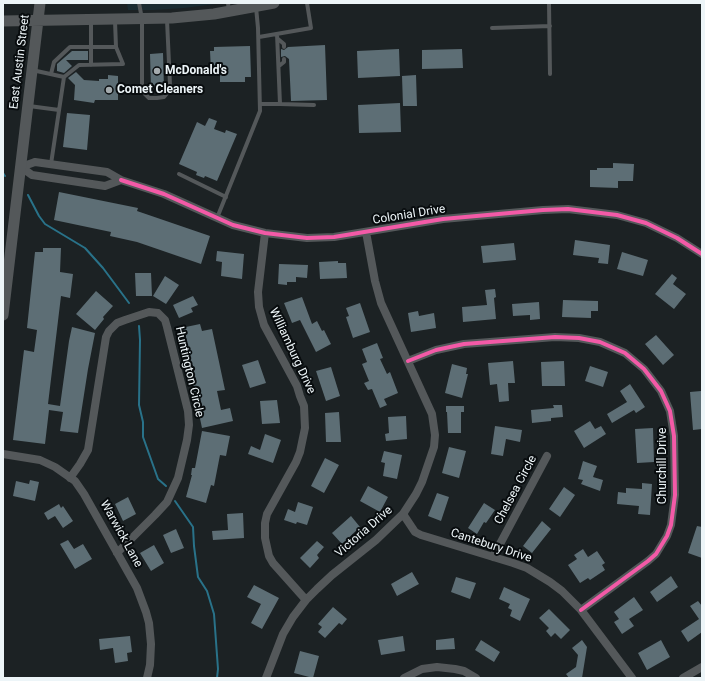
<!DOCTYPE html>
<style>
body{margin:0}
#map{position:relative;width:705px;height:681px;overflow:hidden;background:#1c2224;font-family:Roboto,sans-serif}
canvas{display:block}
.frame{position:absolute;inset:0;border:4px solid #edf5f8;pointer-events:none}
</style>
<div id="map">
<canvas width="705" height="681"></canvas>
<div class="frame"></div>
</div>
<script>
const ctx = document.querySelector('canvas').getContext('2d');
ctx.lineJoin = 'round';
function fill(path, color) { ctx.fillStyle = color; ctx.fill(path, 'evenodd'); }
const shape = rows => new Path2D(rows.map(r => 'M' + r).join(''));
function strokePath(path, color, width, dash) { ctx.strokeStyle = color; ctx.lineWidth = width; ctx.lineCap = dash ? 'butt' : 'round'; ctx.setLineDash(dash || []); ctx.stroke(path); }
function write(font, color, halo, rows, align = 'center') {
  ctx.font = font + ' Roboto,sans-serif'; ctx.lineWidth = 4; ctx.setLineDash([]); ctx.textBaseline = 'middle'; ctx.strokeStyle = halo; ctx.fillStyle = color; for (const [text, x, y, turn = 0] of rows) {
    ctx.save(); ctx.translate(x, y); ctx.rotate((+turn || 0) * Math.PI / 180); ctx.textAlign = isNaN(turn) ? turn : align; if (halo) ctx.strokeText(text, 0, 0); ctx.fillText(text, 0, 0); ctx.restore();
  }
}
const built = shape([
 [127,3,223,3,184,8,154,10,128,10]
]);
const stream = shape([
 [3,173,5,176],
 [28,195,39,216,45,224,85,248,103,268,129,303],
 [139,326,140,340,139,405,143,422,143,437,158,479,166,486],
 [175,501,193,527,194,546,198,577,207,591,214,614,218,669,217,678]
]);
const building = shape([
 [325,45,327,100,291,101,289,59,285,56,281,57,281,49,284,50,288,47],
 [250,46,251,77,245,77,245,82,220,82,220,70,211,71,210,51,214,51,214,47],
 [399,49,400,76,358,78,357,51],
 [462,49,463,68,422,69,422,50],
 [72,51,88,51,88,60,66,60,72,66,64,73,57,71,57,64],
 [163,53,164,89,151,89,150,54],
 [76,72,84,80,99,81,99,79,108,79,108,75,118,76,118,100,95,100,94,103,74,100,75,85,68,78],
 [416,75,417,106,403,106,402,76],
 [400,103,401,132,359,133,358,105],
 [67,113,90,115,87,150,63,147],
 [209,118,217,121,214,129,225,133,226,130,237,134,217,181,205,176,204,178,196,175,197,172,179,164,197,122,205,126],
 [613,163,634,164,633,181,618,181,618,188,590,187,590,170,597,170,597,168,613,168],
 [59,192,138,208,137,211,210,236,201,264,137,242,110,236,111,232,54,220],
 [575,240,610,245,608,264,598,263,599,258,573,255],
 [514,243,516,260,483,263,481,246],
 [43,248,61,248,60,272,73,274,70,298,61,296,48,404,60,406,69,341,72,327,95,333,88,369,78,433,60,431,63,412,49,410,45,444,13,440,24,350,34,352,37,330,27,328,35,252,43,252],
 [217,251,244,254,242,279,221,276,222,262,216,261],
 [622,252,648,260,643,276,617,269],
 [338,261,338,263,346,263,347,278,320,279,319,262],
 [279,264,308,265,307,278,296,277,296,282,287,282,287,285,278,284],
 [135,273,151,273,152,296,136,296],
 [672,274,677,278,673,284,686,294,674,309,655,294],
 [165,276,179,285,166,304,153,296],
 [495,289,496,297,494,298,496,319,463,322,462,307,487,305,485,290],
 [96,291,113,306,103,317,104,319,95,330,76,314],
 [193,296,198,305,191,308,193,312,179,318,173,305],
 [302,297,312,324,317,321,322,331,324,330,331,344,316,352,300,320,292,323,284,303],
 [563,300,598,301,598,311,591,311,591,318,562,317],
 [539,302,540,319,530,320,530,315,513,316,512,304],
 [360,303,370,332,353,338,346,317,349,316,346,308],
 [418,311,419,316,434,313,436,328,411,332,408,313],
 [200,324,202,331,212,329,225,390,217,391,221,410,230,408,233,421,202,428,181,328],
 [656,335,674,355,663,365,645,344],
 [377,343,383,358,380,359,387,374,390,372,398,393,384,399,387,405,380,408,372,389,368,390,364,383,369,381,362,364,367,362,362,349],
 [258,360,266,383,250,388,242,365],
 [513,361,515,383,508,383,509,401,499,402,497,384,490,385,488,363],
 [564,361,565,386,542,386,541,362],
 [452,364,467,368,466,374,468,374,462,398,445,393],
 [590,366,608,372,603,387,585,381],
 [331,367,340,396,326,401,316,371],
 [630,384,645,407,636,413,634,410,612,423,607,414,627,402,620,391],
 [701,391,702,429,693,430,690,392],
 [277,400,280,423,262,424,260,401],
 [553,405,562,405,563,417,551,418,551,421,532,423,531,410,554,408],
 [446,406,464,406,464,412,461,412,461,433,448,433,447,412,446,412],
 [339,412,341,442,326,442,325,413],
 [406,416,407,439,386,441,385,434,389,433,388,417],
 [590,421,595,429,601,426,606,434,584,448,574,431],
 [495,426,522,430,520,442,506,439,503,456,491,454],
 [653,428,654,462,637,463,635,429],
 [202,431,230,436,226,456,220,455,214,486,211,485,206,503,186,497,192,475,191,475,192,468,195,468],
 [265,434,281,440,273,463,248,454,251,446,260,450],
 [449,447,466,451,459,478,442,473],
 [384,451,402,455,397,479,383,476,385,463,381,462],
 [325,458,339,465,324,493,311,486],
 [583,461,597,466,593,477,603,480,600,491,581,484,583,480,578,479],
 [30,480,39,482,35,501,13,496,16,481,29,484],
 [642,483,652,484,650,515,638,514,639,506,617,504,618,492,626,493,626,488,642,489],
 [368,486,388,497,380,512,360,501],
 [564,487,575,495,560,517,549,509],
 [437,493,449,497,441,521,428,516],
 [128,497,136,514,123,521,115,504],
 [298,502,313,507,307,525,297,522,296,524,284,520,288,509,295,512],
 [484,503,495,510,486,523,484,522,477,534,468,528],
 [59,504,61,508,63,506,73,521,63,528,55,516,48,520,44,513],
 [243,513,244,538,213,540,212,531,228,530,227,514],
 [351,516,360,527,342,544,332,533],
 [542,521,551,529,532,553,523,546],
 [697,526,702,527,702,558,688,553],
 [176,529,184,548,171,553,163,535],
 [68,540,74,549,83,544,92,559,75,569,60,544],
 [317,541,324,547,317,555,319,558,310,568,300,558],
 [154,545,164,563,151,571,140,553],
 [583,549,588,557,597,551,605,563,602,565,605,570,590,580,588,578,580,583,568,565,577,559,574,555],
 [412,572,419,584,397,596,391,584],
 [671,576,678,587,657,602,650,592],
 [456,577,476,583,470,599,451,592],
 [254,585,279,598,262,629,251,623,261,604,247,597],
 [504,587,530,599,520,621,510,616,512,610,508,608,510,604,499,599],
 [634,597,643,610,629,619,634,626,622,634,614,622,619,619,614,612],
 [698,601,702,606,702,632,688,642,681,631,699,619,690,606],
 [333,607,347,619,342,625,339,623,325,638,318,632,322,627,318,624],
 [549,609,570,630,561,639,555,633,551,637,546,631,549,628,539,618],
 [130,636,132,652,127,653,128,661,115,663,113,648,100,650,99,639],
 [403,636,405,651,381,655,378,640],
 [454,638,455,649,436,650,436,640],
 [481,640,500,652,494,662,475,650],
 [582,640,587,647,582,678,569,678,566,674,576,667,578,655,572,648],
 [661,640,670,657,647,670,638,653],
 [300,651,319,656,313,678,294,673]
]);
const lane = shape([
 [139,3,142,19,142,84,144,93,149,98,157,98,164,97,168,92,170,85,167,20],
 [228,3,229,11],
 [549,3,550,74],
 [91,21,91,47,116,47,115,21],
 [492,28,550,26],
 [259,37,311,28,307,3],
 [278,39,284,44,284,47],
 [279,66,284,62,284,59],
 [32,70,64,77,51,164],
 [51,74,54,62,70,47,91,47,91,65],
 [64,77,79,65,123,64,116,47],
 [260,104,280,104,277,34],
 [280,104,314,105],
 [29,106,59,110],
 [179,174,226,197],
 [217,218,260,111,258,28,256,7]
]);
const street = shape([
 [35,162,107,172,121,180,105,186,32,175,21,167,35,162],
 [121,180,164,194,233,225,265,233,307,238,334,237,443,219,543,210,568,209,617,215,646,223,677,238,702,254],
 [265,233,258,292,259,307,264,325,297,386,300,396,304,406,305,428,300,452,296,462,267,514,265,523,265,538,269,556,273,563,306,600],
 [408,361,436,350,464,344,555,337,579,338,600,342,625,353,644,369,661,391,670,411,674,436,675,495,671,525,667,536,656,554,648,561,581,610],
 [3,454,40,460,55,467,75,481,84,494,137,588,146,612,149,623,151,644,150,665,147,678],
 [70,478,80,464,88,450,106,337,109,331,117,323,125,320,149,312,158,313,165,320,167,327,188,411,189,425,187,440,178,478,167,502,155,515,117,553],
 [403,514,415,532,421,535,513,563,527,568,550,582,562,591,581,610,632,678],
 [493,557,547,456],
 [266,678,283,634,293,617,306,600,317,589,332,575,376,540,403,514,416,494,422,482,434,447,435,435,432,414,381,303,375,281,366,232],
 [404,678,422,669,437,667,455,669,464,671,476,678],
 [683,678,702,667]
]);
const secondary = shape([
 [3,21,172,18,214,14,274,3],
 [3,315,40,3]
]);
const cycleway = shape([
 [121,180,164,194,233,225,265,233,307,238,334,237,443,219,543,210,568,209,617,215,646,223,677,238,702,254],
 [408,361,436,350,464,344,555,337,579,338,600,342,625,353,644,369,661,391,670,411,674,436,675,495,671,525,667,536,656,554,648,561,581,610]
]);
const markers = [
 [157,71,4,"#a4abae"],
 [109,90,4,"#a4abae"]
];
const streetNames = [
 ["East Austin Street",20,62,-83],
 ["Colonial Drive",409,215,-9],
 ["Williamburg Drive",292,351,65],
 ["Huntington Circle",189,372,77],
 ["Churchill Drive",663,466,-90],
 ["Chelsea Circle",516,490,-62],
 ["Victoria Drive",364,532,-41],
 ["Warwick Lane",121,534,61],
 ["Cantebury Drive",491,546,18]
];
const poiNames = [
 ["McDonald's",165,71],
 ["Comet Cleaners",117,90]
];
fill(built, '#1a2c32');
strokePath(stream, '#297289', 2);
fill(building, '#5d6e75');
strokePath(lane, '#54585a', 4);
strokePath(street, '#54585a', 8);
strokePath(secondary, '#54585a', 11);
strokePath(cycleway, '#f35aa7', 4);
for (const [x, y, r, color] of markers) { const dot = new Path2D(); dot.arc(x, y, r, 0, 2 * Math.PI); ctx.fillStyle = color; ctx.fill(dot); strokePath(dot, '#080c0e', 1.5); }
write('12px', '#edf5f8', '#080c0e', streetNames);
write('bold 12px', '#edf5f8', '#080c0e', poiNames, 'left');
</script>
